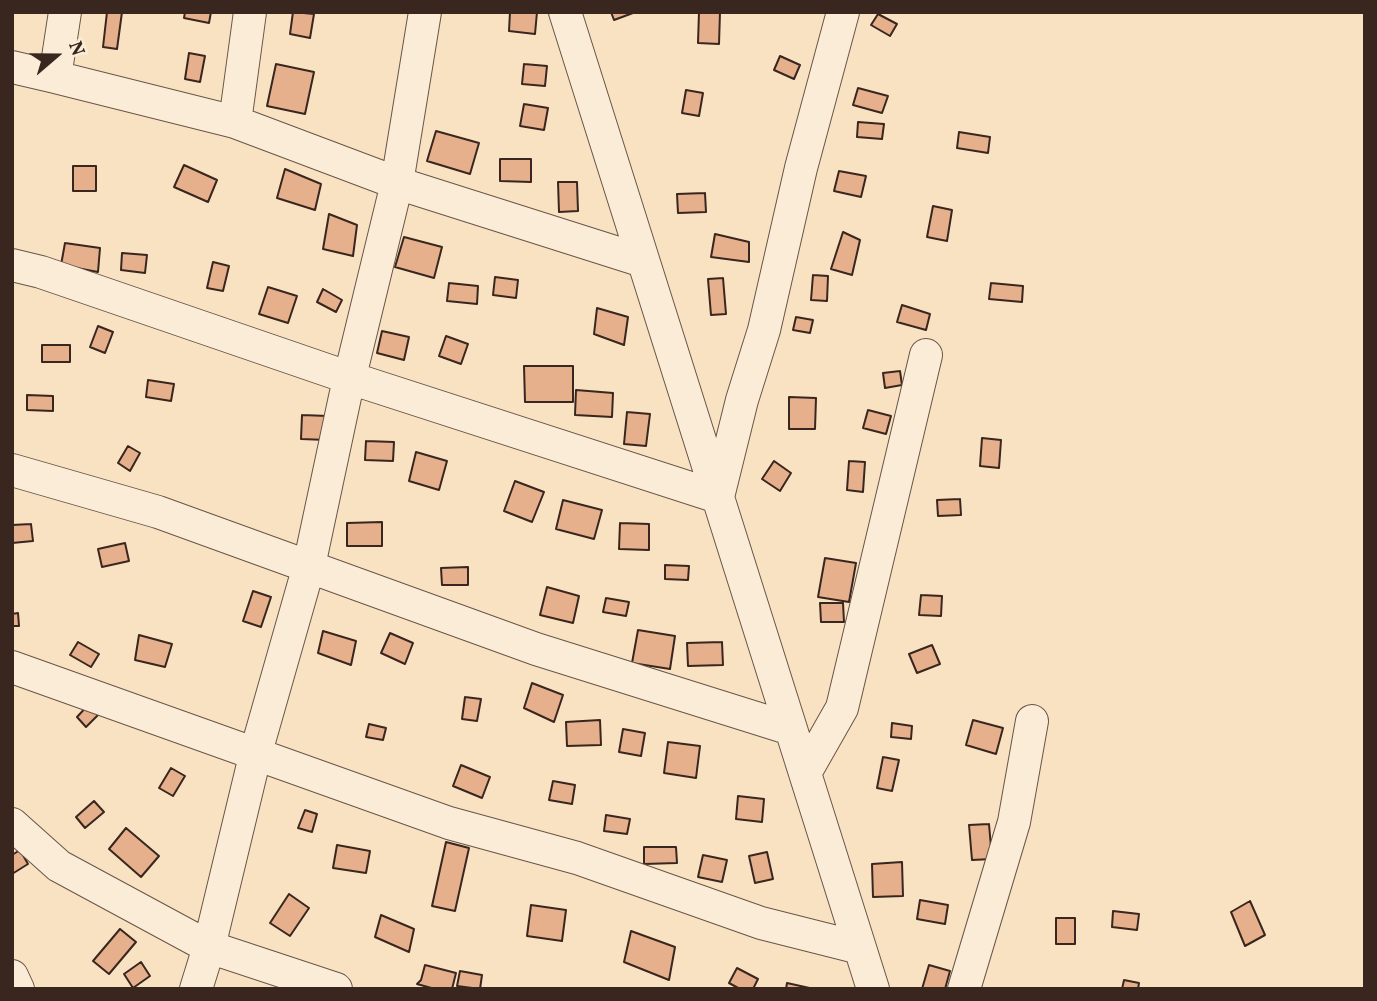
<!DOCTYPE html>
<style>
body{margin:0}
#map{position:relative;width:1377px;height:1001px;overflow:hidden;background:#f9e2c2;font-family:Vollkorn,serif}
canvas{display:block}
.frame{position:absolute;inset:0;border:14px solid #38261f;pointer-events:none}
.north{position:absolute;left:21px;top:21px;width:70px;height:70px;-webkit-text-stroke:5px #fbecd7;paint-order:stroke;rotate:70deg;font-size:19px;font-weight:700;line-height:28px;text-align:center;color:#38261f}
.north::after{content:'';display:block;margin:auto;width:24px;height:32px;background:#38261f;clip-path:polygon(50% 0,100% 100%,50% 72%,0 100%)}
</style>
<div id="map">
<canvas width="1377" height="1001"></canvas>
<div class="frame"></div>
<div class="north">N</div>
</div>
<script>
const ctx = document.querySelector('canvas').getContext('2d');
ctx.lineJoin = 'round';
function fill(path, color) { ctx.fillStyle = color; ctx.fill(path, 'evenodd'); }
const shape = rows => new Path2D(rows.map(r => 'M' + r).join(''));
function strokePath(path, color, width, dash) { ctx.strokeStyle = color; ctx.lineWidth = width; ctx.lineCap = dash ? 'butt' : 'round'; ctx.setLineDash(dash || []); ctx.stroke(path); }
const building = shape([
 [107,12,122,12,117,49,103,47,107,12],
 [185,12,211,12,209,23,184,18,185,12],
 [293,12,314,14,310,38,290,34,293,12],
 [510,12,537,12,535,34,509,31,510,12],
 [611,12,633,12,633,13,614,20,611,12],
 [699,12,720,12,719,44,698,43,699,12],
 [878,14,897,24,890,36,871,25,878,14],
 [189,53,205,56,200,82,185,79,189,53],
 [780,56,800,65,794,79,774,70,780,56],
 [276,64,314,72,305,114,267,106,276,64],
 [524,64,547,66,545,86,522,84,524,64],
 [858,88,888,96,882,113,853,105,858,88],
 [686,90,703,93,699,116,682,113,686,90],
 [524,104,548,108,544,130,520,126,524,104],
 [858,122,884,124,882,139,857,137,858,122],
 [436,131,479,143,470,174,427,161,436,131],
 [959,132,990,137,988,153,957,148,959,132],
 [500,159,531,159,531,182,500,181,500,159],
 [184,165,217,180,208,202,174,187,184,165],
 [73,166,96,166,96,191,73,191,73,166],
 [285,169,321,184,315,210,277,198,285,169],
 [839,171,866,176,861,197,834,191,839,171],
 [558,182,577,182,578,211,559,212,558,182],
 [705,193,706,212,678,213,677,194,705,193],
 [933,206,952,210,947,241,927,237,933,206],
 [329,214,357,225,353,256,323,249,329,214],
 [843,232,860,240,852,275,831,269,843,232],
 [715,234,749,242,749,262,711,257,715,234],
 [404,237,442,247,434,278,395,267,404,237],
 [65,243,100,248,98,272,61,265,65,243],
 [122,253,147,255,145,273,121,270,122,253],
 [213,262,229,266,223,291,207,288,213,262],
 [813,275,828,276,827,301,811,300,813,275],
 [495,277,518,280,516,298,493,295,495,277],
 [723,278,726,314,711,315,708,279,723,278],
 [449,283,478,286,477,304,447,301,449,283],
 [991,283,1023,286,1022,302,989,299,991,283],
 [268,287,297,296,288,323,259,314,268,287],
 [323,289,342,300,336,312,317,302,323,289],
 [902,305,930,314,926,330,897,322,902,305],
 [597,308,628,317,624,345,594,334,597,308],
 [796,317,813,320,810,333,793,330,796,317],
 [98,326,113,332,105,353,90,347,98,326],
 [382,331,409,337,404,360,377,353,382,331],
 [446,336,468,344,461,364,439,356,446,336],
 [42,345,70,345,70,362,42,362,42,345],
 [524,366,573,366,573,402,525,402,524,366],
 [900,371,902,385,885,388,883,373,900,371],
 [148,380,174,384,171,401,146,397,148,380],
 [576,390,613,393,612,417,575,415,576,390],
 [27,395,53,396,53,411,27,410,27,395],
 [789,397,816,398,815,429,789,429,789,397],
 [868,410,891,416,886,434,863,428,868,410],
 [627,412,650,414,646,446,624,444,627,412],
 [302,415,328,416,327,440,301,439,302,415],
 [982,438,1001,440,999,468,980,466,982,438],
 [366,441,394,442,393,461,365,460,366,441],
 [128,446,140,453,130,471,118,463,128,446],
 [416,452,447,461,439,490,409,481,416,452],
 [774,461,791,473,780,491,762,479,774,461],
 [849,461,865,462,863,492,847,490,849,461],
 [515,481,544,492,532,522,504,511,515,481],
 [960,499,961,515,938,516,937,500,960,499],
 [563,500,602,510,594,539,556,529,563,500],
 [382,522,382,546,347,546,347,523,382,522],
 [620,523,649,524,649,550,619,549,620,523],
 [31,524,33,541,12,543,12,525,31,524],
 [125,543,129,561,102,567,98,549,125,543],
 [825,558,856,563,849,602,818,597,825,558],
 [665,565,689,566,688,580,665,579,665,565],
 [468,567,468,585,442,585,441,568,468,567],
 [547,587,579,596,573,623,540,615,547,587],
 [253,591,271,597,261,627,243,621,253,591],
 [921,595,942,596,941,616,919,615,921,595],
 [606,598,629,602,626,616,603,612,606,598],
 [820,603,843,603,844,622,821,622,820,603],
 [18,613,19,626,12,626,12,614,18,613],
 [638,630,675,636,670,669,632,663,638,630],
 [323,631,356,641,351,665,318,653,323,631],
 [390,633,413,643,405,664,381,653,390,633],
 [139,635,172,644,165,667,135,660,139,635],
 [78,642,99,654,91,667,70,655,78,642],
 [722,642,723,665,688,666,687,643,722,642],
 [932,645,940,664,917,673,909,654,932,645],
 [532,683,563,695,554,722,524,708,532,683],
 [465,697,481,699,477,721,462,719,465,697],
 [90,703,100,713,86,727,77,717,90,703],
 [600,720,601,745,567,746,566,722,600,720],
 [973,720,1003,728,996,754,966,745,973,720],
 [892,723,912,726,911,739,891,737,892,723],
 [369,724,386,728,383,740,366,737,369,724],
 [623,729,645,733,641,756,619,752,623,729],
 [668,742,700,746,696,778,664,773,668,742],
 [883,757,899,760,892,791,877,788,883,757],
 [461,765,490,777,482,798,453,786,461,765],
 [171,768,185,776,173,796,159,788,171,768],
 [553,781,575,785,572,804,549,800,553,781],
 [738,796,764,799,762,822,736,819,738,796],
 [94,801,104,812,85,828,76,817,94,801],
 [305,810,317,814,312,832,298,828,305,810],
 [606,815,630,819,627,834,604,831,606,815],
 [989,824,992,859,972,860,969,825,989,824],
 [126,828,159,856,141,877,109,849,126,828],
 [446,842,469,848,455,911,432,906,446,842],
 [337,845,370,851,366,873,333,868,337,845],
 [644,847,676,847,677,863,644,864,644,847],
 [20,850,28,864,12,874,12,855,20,850],
 [767,852,773,879,755,883,749,856,767,852],
 [703,855,727,860,722,882,698,877,703,855],
 [902,862,903,896,873,897,872,864,902,862],
 [289,894,309,908,290,936,270,923,289,894],
 [920,900,948,905,945,924,917,919,920,900],
 [1250,901,1265,935,1245,946,1231,912,1250,901],
 [531,905,566,910,562,941,527,936,531,905],
 [1113,911,1139,914,1137,930,1112,927,1113,911],
 [381,915,414,929,409,952,375,937,381,915],
 [1056,918,1075,918,1075,944,1056,944,1056,918],
 [120,929,136,942,109,974,93,961,120,929],
 [631,931,675,947,669,980,624,962,631,931],
 [141,962,150,976,133,988,124,974,141,962],
 [425,965,456,973,452,989,435,989,417,984,421,980,425,965],
 [929,965,950,971,945,989,922,989,929,965],
 [737,968,758,979,753,989,740,989,729,983,737,968],
 [460,971,482,975,480,989,457,986,460,971],
 [1124,980,1139,983,1138,989,1122,989,1124,980],
 [787,983,814,989,786,989,787,983]
]);
const minor = shape([
 [65,12,55,77,235,122,250,12],
 [565,12,873,989],
 [12,67,55,77],
 [235,122,397,183,643,261],
 [12,265,41,272,350,378,718,497,742,400,764,330,801,168,843,12],
 [12,470,158,512,536,649,791,729],
 [12,667,449,823,577,858,761,923,860,948],
 [805,773,842,708,926,355],
 [12,824,59,866,209,947,336,989],
 [12,976,18,989],
 [196,989,209,947,256,752,309,566,345,397,397,183,425,12],
 [964,989,1014,822,1032,721]
]);
fill(building, '#e7b08d');
strokePath(building, '#38261f', 2);
strokePath(minor, '#685548', 34);
strokePath(minor, '#fbecd7', 32);
</script>
